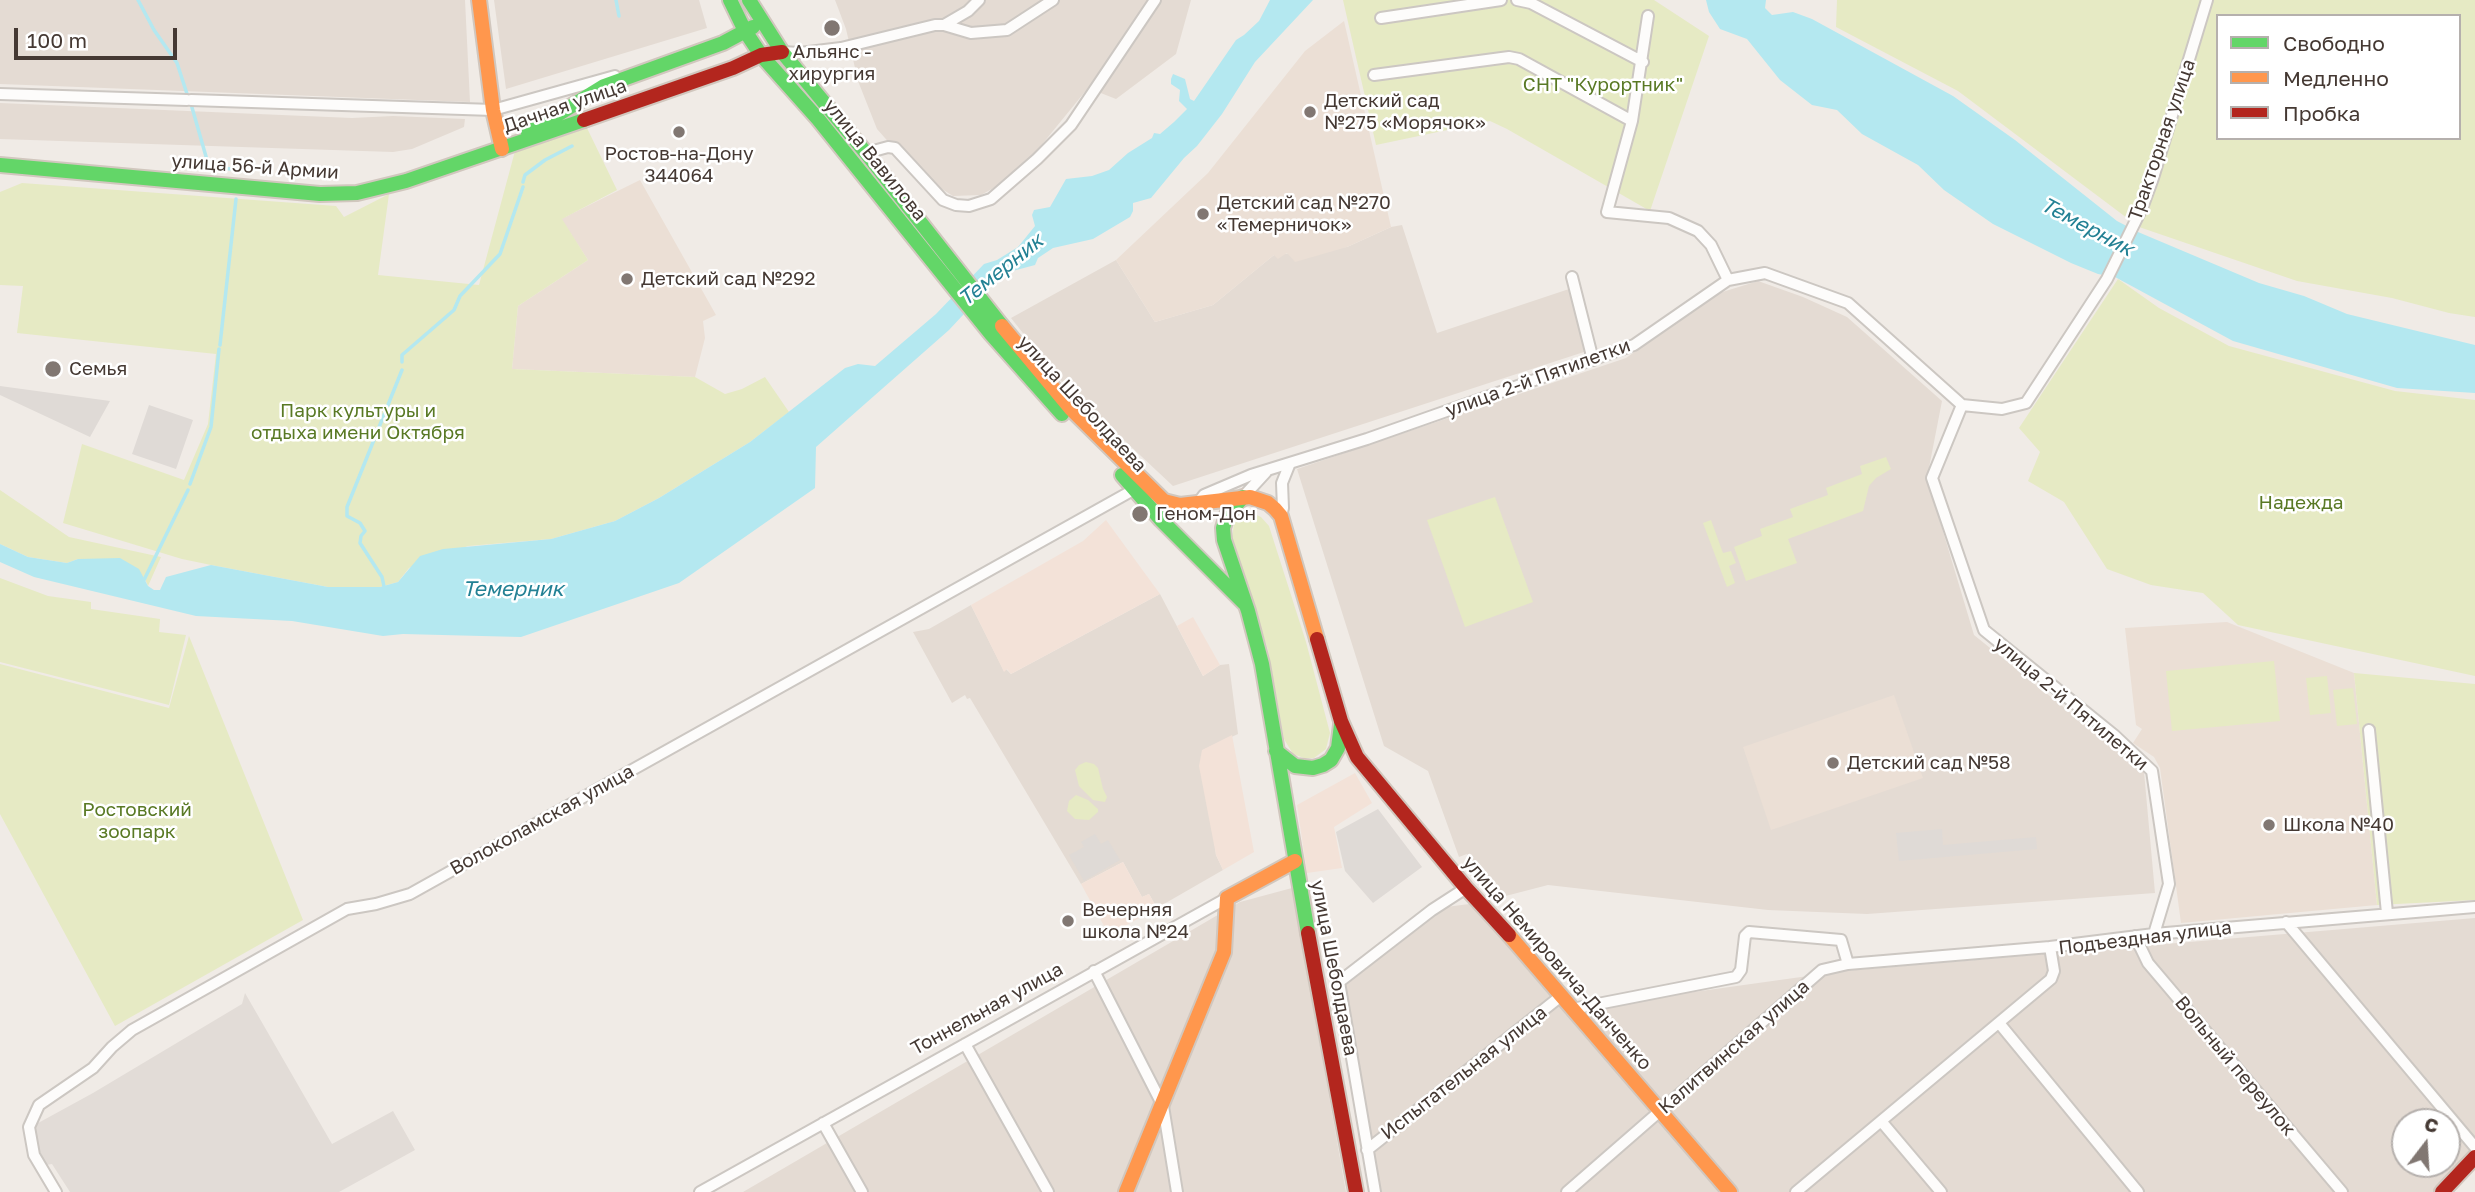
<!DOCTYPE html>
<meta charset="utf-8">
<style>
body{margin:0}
#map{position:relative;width:2475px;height:1192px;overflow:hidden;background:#f0ebe6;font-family:"Golos Text",sans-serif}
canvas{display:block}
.legend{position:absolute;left:2216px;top:14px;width:245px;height:126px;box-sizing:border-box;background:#fff;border:2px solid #b5b0ad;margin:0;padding:9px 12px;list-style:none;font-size:21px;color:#453933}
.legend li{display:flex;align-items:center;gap:14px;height:35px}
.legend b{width:35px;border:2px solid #b5b0ad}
.north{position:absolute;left:2391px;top:1108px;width:70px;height:70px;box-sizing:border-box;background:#fff;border:2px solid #b5b0ad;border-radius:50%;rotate:17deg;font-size:19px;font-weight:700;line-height:28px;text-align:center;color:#453933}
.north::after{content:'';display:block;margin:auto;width:24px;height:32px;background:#817772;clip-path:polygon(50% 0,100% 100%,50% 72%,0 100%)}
.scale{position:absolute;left:14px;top:28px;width:163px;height:32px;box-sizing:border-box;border:4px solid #453933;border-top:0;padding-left:9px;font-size:21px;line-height:24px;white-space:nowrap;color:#453933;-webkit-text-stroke:5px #fff;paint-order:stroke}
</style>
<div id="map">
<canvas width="2475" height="1192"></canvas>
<ul class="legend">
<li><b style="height:9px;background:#63d668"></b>Свободно</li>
<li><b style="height:9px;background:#ff974d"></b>Медленно</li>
<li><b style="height:9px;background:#b3261e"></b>Пробка</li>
</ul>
<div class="north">С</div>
<div class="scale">100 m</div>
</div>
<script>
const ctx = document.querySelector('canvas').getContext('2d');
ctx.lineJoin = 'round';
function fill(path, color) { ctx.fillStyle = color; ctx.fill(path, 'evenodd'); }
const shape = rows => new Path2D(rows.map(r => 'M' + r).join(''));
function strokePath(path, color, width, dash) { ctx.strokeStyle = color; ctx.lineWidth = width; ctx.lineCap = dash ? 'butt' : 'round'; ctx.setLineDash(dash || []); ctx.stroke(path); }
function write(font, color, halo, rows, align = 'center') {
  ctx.font = font + ' "Golos Text",sans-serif'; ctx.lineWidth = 5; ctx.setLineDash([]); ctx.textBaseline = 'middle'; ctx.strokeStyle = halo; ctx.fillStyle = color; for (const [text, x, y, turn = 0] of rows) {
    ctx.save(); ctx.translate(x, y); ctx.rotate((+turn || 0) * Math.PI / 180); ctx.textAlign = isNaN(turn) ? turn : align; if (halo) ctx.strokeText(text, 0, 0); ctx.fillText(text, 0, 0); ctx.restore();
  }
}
const residential = shape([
 [0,0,465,0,470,102,0,84],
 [494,0,699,0,707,28,506,89],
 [835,0,1191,0,1176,54,1116,99,1088,88,1017,175,981,195,953,196,915,172,877,129,858,81,846,29],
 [0,103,352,118,393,116,465,119,464,127,412,149,393,152,0,139],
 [1402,225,1437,333,1569,289,1587,351,1173,486,1061,381,1011,318,1116,260,1155,322,1213,305,1274,255,1347,247,1391,227],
 [1758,281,1803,297,1847,317,1942,401,1927,478,1974,635,2144,772,2155,893,1867,914,1768,910,1548,885,1494,899,1475,877,1467,854,1459,857,1428,771,1384,746,1297,469,1626,358,1716,294],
 [1160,594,1203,676,1220,665,1229,664,1238,734,1203,750,1216,855,1223,870,1157,908,1149,894,1142,897,1123,862,1081,884,970,698,967,699,965,695,952,703,913,632,929,629,971,605,1004,671,1006,669,1011,674],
 [1292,888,1346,1192,743,1192,1240,902],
 [1477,903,1565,1010,1844,971,2475,918,2475,1146,2433,1192,1371,1192,1331,979,1423,910],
 [2405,1122,2447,1122,2447,1164,2405,1164]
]);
const commercial = shape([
 [1106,520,1160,594,1011,674,1007,669,1004,672,971,605,1083,541],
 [1193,617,1220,665,1203,676,1177,626],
 [1232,735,1254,852,1223,870,1216,855,1199,766,1202,750],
 [1355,773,1372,803,1334,827,1342,868,1307,873,1297,805],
 [1123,862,1142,897,1149,894,1157,908,1109,935,1081,884]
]);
const industrial = shape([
 [245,993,332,1144,393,1111,415,1150,339,1192,70,1192,52,1164,46,1165,29,1128,93,1093,242,1004]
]);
const education = shape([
 [1344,21,1391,227,1347,247,1295,262,1287,253,1278,259,1274,255,1213,305,1155,322,1116,260,1208,173,1305,51],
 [640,180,716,315,703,321,705,338,695,377,512,369,518,306,588,260,561,219],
 [2227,622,2354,673,2377,905,2181,923,2160,768,2154,757,2133,743,2142,729,2136,725,2125,628],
 [1894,695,1923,778,1771,830,1743,747]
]);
const green = shape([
 [1343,0,1654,0,1709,36,1650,211,1507,129,1490,121,1376,145],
 [1837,0,2475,0,2475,317,2449,313,2392,298,2297,281,2139,227,1958,91,1836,27],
 [2218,16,2459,16,2459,138,2218,138],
 [587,128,617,190,562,219,588,260,518,306,512,369,695,377,725,394,742,389,765,377,789,412,750,442,659,498,615,521,551,539,468,546,409,568,398,582,380,587,328,587,211,565,182,559,63,523,82,444,184,480,208,424,216,354,17,333,23,286,0,285,0,192,22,183,336,206,344,217,389,194,378,275,479,285,515,151],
 [2118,279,2159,308,2229,346,2395,391,2475,400,2475,676,2238,625,2203,593,2151,585,2107,569,2064,502,2028,481,2040,452,2019,428],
 [1886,457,1891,469,1876,478,1869,486,1863,511,1788,539,1797,563,1746,581,1734,547,1762,536,1760,529,1793,517,1790,509,1828,495,1826,488,1862,474,1860,466],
 [0,490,69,537,161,557,148,586,145,579,78,559,67,563,28,557,0,544],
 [1495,497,1533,602,1465,627,1427,520],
 [1250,512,1261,517,1269,526,1306,642,1330,733,1326,749,1314,758,1304,758,1293,754,1284,739,1268,650,1232,539,1234,523,1240,515],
 [1711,520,1723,553,1731,551,1736,563,1729,566,1735,583,1727,587,1703,523],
 [0,578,48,596,91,602,91,609,160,619,159,632,186,635,169,705,0,662],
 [189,636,303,920,115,1026,0,814,0,664,169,708],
 [2274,661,2280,721,2172,731,2166,671],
 [2354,673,2475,684,2475,900,2377,905],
 [2327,676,2331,713,2310,715,2306,678],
 [2353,688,2357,724,2337,726,2333,690],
 [1086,762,1094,764,1098,768,1103,789,1107,797,1105,802,1093,800,1079,786,1075,770,1079,765],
 [1076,795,1088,800,1098,809,1098,812,1089,820,1075,819,1067,811,1069,801]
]);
const parking = shape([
 [0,386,110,401,90,437,0,395],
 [149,405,193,420,176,469,132,454],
 [1378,809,1422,867,1373,903,1345,871,1336,832],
 [1942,829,1943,845,2036,837,2037,849,1899,861,1896,833],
 [1095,834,1101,844,1108,840,1120,860,1084,881,1069,855,1084,847,1081,842]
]);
const water = shape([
 [1270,0,1313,0,1255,62,1222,114,1197,146,1184,158,1151,198,1133,203,1133,211,1130,217,1093,239,1053,248,1038,258,1035,265,994,276,991,285,949,330,816,447,815,488,679,583,521,637,403,634,383,636,292,621,196,616,34,577,0,562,0,544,28,557,67,563,78,559,120,558,139,569,148,586,154,590,160,590,166,577,211,565,328,587,380,587,398,582,420,556,443,549,551,539,615,521,659,498,750,442,845,368,858,364,875,366,936,314,984,264,997,260,1018,247,1035,226,1032,215,1034,210,1050,207,1066,179,1092,176,1109,170,1128,153,1152,138,1154,133,1160,134,1174,122,1187,109,1179,101,1180,90,1171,84,1171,79,1173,74,1185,79,1190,99,1194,101,1236,40,1244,35,1259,21],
 [1706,0,1766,0,1765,8,1772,15,1793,12,1812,19,1953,96,2015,140,2117,221,2138,232,2259,283,2304,296,2347,314,2475,345,2475,393,2397,388,2233,341,2115,277,2098,274,2071,263,1993,224,1944,190,1918,165,1862,134,1837,110,1812,105,1780,80,1747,39,1720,29,1709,12]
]);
const stream = shape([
 [138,0,154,30,177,63,188,97],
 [616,0,619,16],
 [191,104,209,167,232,169],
 [523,182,525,175,545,160,572,146],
 [220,345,236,199],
 [402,362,402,355,454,310,460,296,500,254,523,187],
 [190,484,211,427,219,349],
 [143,582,188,490],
 [385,591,382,577,360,543,361,536,365,531,360,523,347,516,347,507,402,370]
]);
const street = shape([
 [1517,0,1531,3,1643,62],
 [1648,16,1632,121,1607,212,1669,218,1698,231,1711,245,1728,280],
 [1381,18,1501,0],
 [944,25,968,11,979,0],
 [782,52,800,53,841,48,935,25,944,25,971,33,1007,30,1053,0],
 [1374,75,1509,57,1519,59,1632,121],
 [0,94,187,100],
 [191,100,493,110,615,76],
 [866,153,888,147,895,148,943,200,956,205,969,206,991,199,1037,159,1071,125,1155,0],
 [1572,277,1593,360],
 [1962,405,2002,409,2026,403,2107,279,2142,208,2153,178,2207,0],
 [1243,497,1266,472],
 [1198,503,1204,495,1251,475,1367,439,1634,345,1728,280,1765,273,1848,303,1962,405,1932,478,1984,630,2115,736,2152,771,2169,884,2154,934],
 [1281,516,1283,508,1282,483,1290,463],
 [2369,730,2387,913],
 [2286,922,2475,1147],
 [2135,936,2148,963,2342,1192],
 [1094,971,1163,1106,1177,1192],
 [1572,1009,1736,977,1741,970,1745,936,1749,932,1841,940,1848,964],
 [1999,1023,2138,1192],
 [965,1044,1048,1192],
 [1881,1121,1941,1192],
 [823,1123,862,1192],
 [1367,1150,1561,996],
 [56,1192,34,1155,29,1127,39,1105,93,1068,112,1047,132,1030,347,909,376,904,410,894,1135,489],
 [700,1192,1227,898],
 [1375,1192,1339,982,1432,910,1466,888],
 [1567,1192,1822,970,1848,964,2050,947],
 [1796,1192,2051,979,2054,971,2050,947,2154,934,2475,907]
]);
const fast = shape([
 [730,0,745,31,761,55,818,119,991,334,1062,414],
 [749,0,782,52,866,153,1002,326],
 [528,133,604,86,723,43,753,27],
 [0,165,320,194,357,193,406,181,584,120],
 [1122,475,1161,520,1246,605],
 [1243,497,1227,515,1223,528,1224,540,1248,611,1262,664,1308,933],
 [1276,751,1295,766,1313,768,1323,765,1331,760,1338,748,1341,725]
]);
const slow = shape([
 [479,0,493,110,502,149],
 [1002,326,1071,409,1164,501,1180,505,1250,497,1268,503,1275,509,1281,516,1317,639],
 [1509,935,1730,1192],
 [1126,1192,1224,952,1227,898,1295,861]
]);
const jam = shape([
 [584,120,733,68,761,55,782,52],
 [1317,639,1341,721,1357,757,1466,888,1509,935],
 [1308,933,1356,1192],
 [2442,1192,2475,1157]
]);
const markers = [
 [832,28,9,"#817772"],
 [1310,112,7,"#817772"],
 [679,132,7,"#817772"],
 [1203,214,7,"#817772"],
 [627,279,7,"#817772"],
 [53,369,9,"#817772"],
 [1140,514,9,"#817772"],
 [1833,763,7,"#817772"],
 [2269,825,7,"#817772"],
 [1068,921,7,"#817772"]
];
const poiNames = [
 ["Альянс -",832,52,"center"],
 ["хирургия",832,74,"center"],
 ["Детский сад",1324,101],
 ["№275 «Морячок»",1324,123],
 ["Ростов-на-Дону",679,154,"center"],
 ["344064",679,176,"center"],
 ["Детский сад №270",1217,203],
 ["«Темерничок»",1217,225],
 ["Детский сад №292",641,279],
 ["Семья",69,369],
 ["Геном-Дон",1156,514],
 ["Детский сад №58",1847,763],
 ["Школа №40",2283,825],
 ["Вечерняя",1082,910],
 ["школа №24",1082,932]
];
const parkNames = [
 ["СНТ \"Курортник\"",1603,85],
 ["Парк культуры и",358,411],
 ["отдыха имени Октября",358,433],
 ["Надежда",2301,503],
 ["Ростовский",137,810],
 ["зоопарк",137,832]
];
const streetNames = [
 ["Дачная улица",565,106,-19],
 ["Тракторная улица",2162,140,-71],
 ["улица Вавилова",875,160,51],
 ["улица 56-й Армии",255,167,4],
 ["улица 2-й Пятилетки",1538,378,-20],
 ["улица Шеболдаева",1082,404,47],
 ["улица 2-й Пятилетки",2071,704,40],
 ["Волоколамская улица",542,820,-29],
 ["Подъездная улица",2145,938,-7],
 ["улица Немировича-Данченко",1557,963,49],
 ["улица Шеболдаева",1334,968,79],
 ["Тоннельная улица",987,1009,-29],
 ["Калитвинская улица",1734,1047,-41],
 ["Вольный переулок",2235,1066,50],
 ["Испытательная улица",1464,1073,-38]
];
const waterNames = [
 ["Темерник",2087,227,28],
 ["Темерник",1001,270,-39],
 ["Темерник",513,589]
];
fill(residential, '#e4dbd3');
fill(commercial, '#f3e2d8');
fill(industrial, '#e2dcd7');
fill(education, '#ebdfd5');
fill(green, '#e6eac4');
fill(parking, '#dfdad6');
fill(water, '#b4e8f0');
strokePath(stream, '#b4e8f0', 3.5);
strokePath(street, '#ccc7c2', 14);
strokePath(fast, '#d1c7be', 18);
strokePath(slow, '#d1c7be', 18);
strokePath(jam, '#d1c7be', 18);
strokePath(street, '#fdfcfb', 10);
strokePath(fast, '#63d668', 14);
strokePath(slow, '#ff974d', 14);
strokePath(jam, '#b3261e', 14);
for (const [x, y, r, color] of markers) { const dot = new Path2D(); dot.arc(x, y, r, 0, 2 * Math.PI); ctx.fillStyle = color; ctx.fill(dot); strokePath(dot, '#fff', 2.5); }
write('19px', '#453933', '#fff', poiNames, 'left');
write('19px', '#597924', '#fff', parkNames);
write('19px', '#453933', '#fff', streetNames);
write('italic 21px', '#238194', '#fff', waterNames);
</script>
